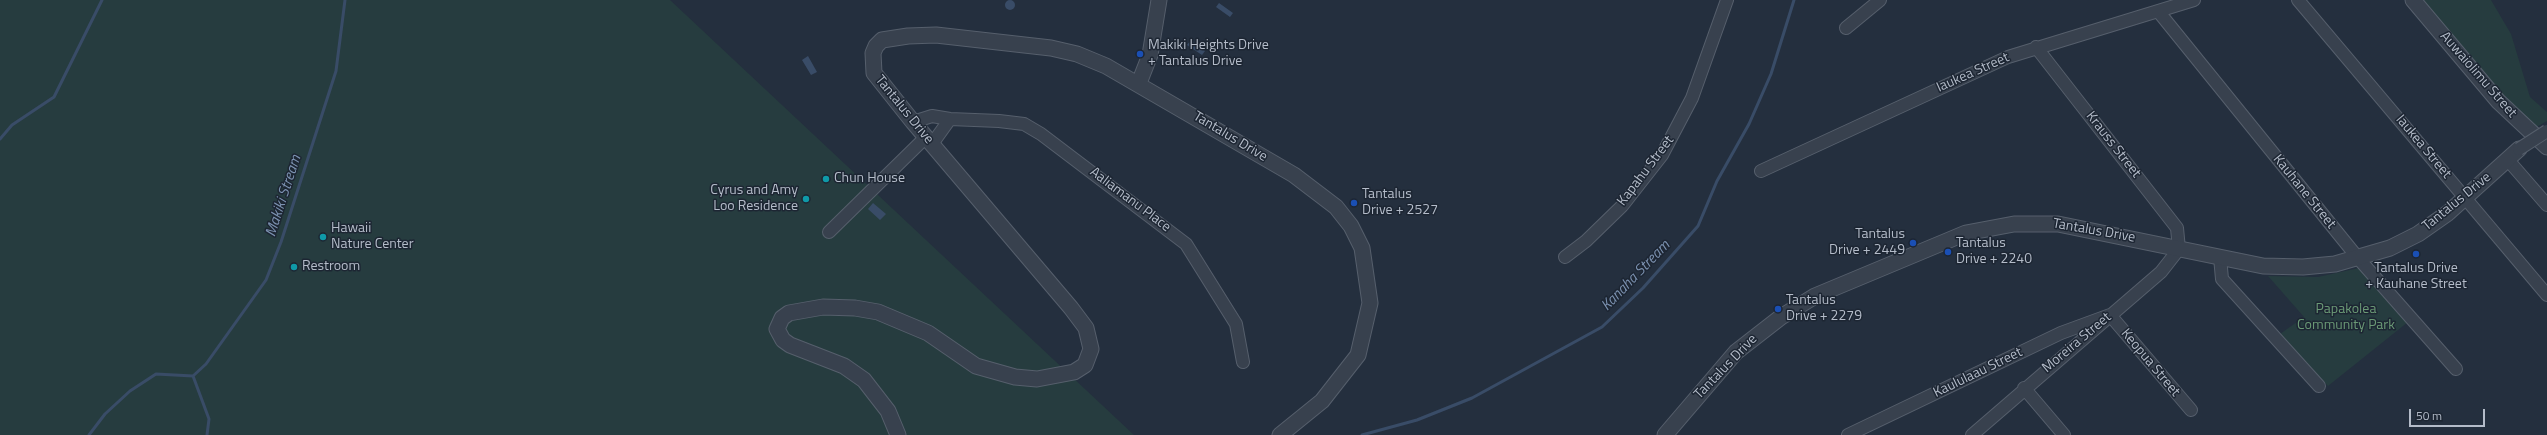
<!DOCTYPE html>
<style>
body{margin:0}
#map{position:relative;width:2547px;height:435px;overflow:hidden;background:#242f3e;font-family:"Titillium Web",sans-serif}
canvas{display:block}
.scale{position:absolute;left:2409px;top:409px;width:76px;height:18px;box-sizing:border-box;border:2px solid #b4bcc9;border-top:0;padding-left:5px;font-size:12px;line-height:14px;white-space:nowrap;color:#b4bcc9;-webkit-text-stroke:3px #1d2633;paint-order:stroke}
</style>
<div id="map">
<canvas width="2547" height="435"></canvas>
<div class="scale">50 m</div>
</div>
<script>
const ctx = document.querySelector('canvas').getContext('2d');
ctx.lineJoin = 'round';
function fill(path, color) { ctx.fillStyle = color; ctx.fill(path, 'evenodd'); }
const shape = rows => new Path2D(rows.map(r => 'M' + r).join(''));
function strokePath(path, color, width, dash) { ctx.strokeStyle = color; ctx.lineWidth = width; ctx.lineCap = dash ? 'butt' : 'round'; ctx.setLineDash(dash || []); ctx.stroke(path); }
function write(font, color, halo, rows, align = 'center') {
  ctx.font = font + ' "Titillium Web",sans-serif'; ctx.lineWidth = 3; ctx.setLineDash([]); ctx.textBaseline = 'middle'; ctx.strokeStyle = halo; ctx.fillStyle = color; for (const [text, x, y, turn = 0] of rows) {
    ctx.save(); ctx.translate(x, y); ctx.rotate((+turn || 0) * Math.PI / 180); ctx.textAlign = isNaN(turn) ? turn : align; if (halo) ctx.strokeText(text, 0, 0); ctx.fillText(text, 0, 0); ctx.restore();
  }
}
const green = shape([
 [0,0,670,0,1134,435,0,435],
 [2423,0,2491,0,2511,34,2530,97,2547,112,2547,121,2533,129,2461,49],
 [2359,268,2408,322,2328,386,2280,334,2304,317,2268,276,2318,277]
]);
const water = shape([
 '1005 5a5 5 0 1 1 10 0a5 5 0 1 1-10 0Z',
 [1219,3,1233,13,1230,17,1216,7],
 [1191,40,1205,51,1202,55,1187,45],
 [808,56,817,72,811,75,802,60],
 [873,203,886,214,880,220,868,209]
]);
const stream = shape([
 [0,139,12,125,54,97,102,0],
 [193,376,206,364,266,280,281,242,336,71,345,0],
 [193,376,209,419,207,435],
 [89,435,105,414,130,391,156,374,193,376],
 [1362,435,1417,420,1472,398,1602,327,1643,288,1698,226,1717,181,1749,124,1771,74,1794,0]
]);
const minor = shape([
 [2298,0,2547,295],
 [2158,11,2358,258,2456,369],
 [1846,28,1880,0],
 [913,122,932,116,950,119,999,121,1024,124,1041,134,1186,244,1236,324,1243,362],
 [932,144,950,119],
 [2508,160,2547,205],
 [1761,171,2008,57,2194,0],
 [829,232,926,137],
 [1565,257,1586,241,1622,206,1662,155,1692,98,1727,0],
 [2220,257,2222,279,2319,386],
 [2024,388,2064,435],
 [1848,435,2061,333,2110,315,2191,410],
 [1972,435,2161,272,2179,249,2177,228,2036,47]
]);
const tertiary = shape([
 [2413,0,2498,101,2547,147],
 [1139,83,1150,55,1159,0],
 [898,435,888,411,864,380,844,366,790,345,783,340,777,329,782,318,789,313,823,307,855,308,878,312,928,333,976,366,1015,377,1037,379,1074,372,1085,365,1091,349,1086,328,1071,308,913,122,874,73,873,53,876,46,882,40,908,36,936,35,1051,48,1077,54,1106,66,1294,175,1336,207,1351,226,1362,248,1370,303,1358,355,1322,401,1280,435],
 [1665,435,1736,352,1781,317,1815,296,1966,233,2014,224,2058,224,2263,266,2303,267,2335,264,2390,248,2418,234,2448,213,2519,149]
]);
const minorBridge = shape([
 [2519,149,2547,131]
]);
const markers = [
 [1140,54,4,"#1a4fb4"],
 [826,179,4,"#0f9aa8"],
 [806,199,4,"#0f9aa8"],
 [1354,203,4,"#1a4fb4"],
 [323,237,4,"#0f9aa8"],
 [1913,243,4,"#1a4fb4"],
 [1948,252,4,"#1a4fb4"],
 [2416,254,4,"#1a4fb4"],
 [294,267,4,"#0f9aa8"],
 [1778,309,4,"#1a4fb4"]
];
const poiNames = [
 ["Makiki Heights Drive",1148,46],
 ["+ Tantalus Drive",1148,62],
 ["Chun House",834,179],
 ["Cyrus and Amy",798,191,"right"],
 ["Loo Residence",798,207,"right"],
 ["Tantalus",1362,195],
 ["Drive + 2527",1362,211],
 ["Hawaii",331,229],
 ["Nature Center",331,245],
 ["Tantalus",1905,235,"right"],
 ["Drive + 2449",1905,251,"right"],
 ["Tantalus",1956,244],
 ["Drive + 2240",1956,260],
 ["Restroom",302,267],
 ["Tantalus Drive",2416,269,"center"],
 ["+ Kauhane Street",2416,285,"center"],
 ["Tantalus",1786,301],
 ["Drive + 2279",1786,317]
];
const streetNames = [
 ["Iaukea Street",1973,73,-24],
 ["Auwaiolimu Street",2478,75,49],
 ["Tantalus Drive",904,110,51],
 ["Tantalus Drive",1230,137,31],
 ["Krauss Street",2113,145,52],
 ["Iaukea Street",2423,147,50],
 ["Kapahu Street",1646,171,-53],
 ["Kauhane Street",2304,192,51],
 ["Aaliamanu Place",1130,200,37],
 ["Tantalus Drive",2457,202,-39],
 ["Tantalus Drive",2094,231,10],
 ["Moreira Street",2077,343,-40],
 ["Keopua Street",2150,363,50],
 ["Tantalus Drive",1726,367,-46],
 ["Kaululaau Street",1978,373,-26]
];
const parkNames = [
 ["Papakolea",2346,310],
 ["Community Park",2346,326]
];
const waterNames = [
 ["Makiki Stream",284,196,-72],
 ["Kanaha Stream",1636,276,-46]
];
fill(green, '#263c3f');
fill(water, '#394c67');
strokePath(stream, '#394c67', 3);
strokePath(minor, '#565f6c', 14);
strokePath(tertiary, '#565f6c', 17);
strokePath(minor, '#38414e', 12);
strokePath(tertiary, '#38414e', 15);
strokePath(minorBridge, '#565f6c', 14, []);
strokePath(minorBridge, '#38414e', 12);
for (const [x, y, r, color] of markers) { const dot = new Path2D(); dot.arc(x, y, r, 0, 2 * Math.PI); ctx.fillStyle = color; ctx.fill(dot); strokePath(dot, '#1d2633', 1.5); }
write('14px', '#b4bcc9', '#1d2633', poiNames, 'left');
write('14px', '#b4bcc9', '#1d2633', streetNames);
write('14px', '#6b9a76', '#1d2633', parkNames);
write('italic 15px', '#7c92b1', '#1d2633', waterNames);
</script>
